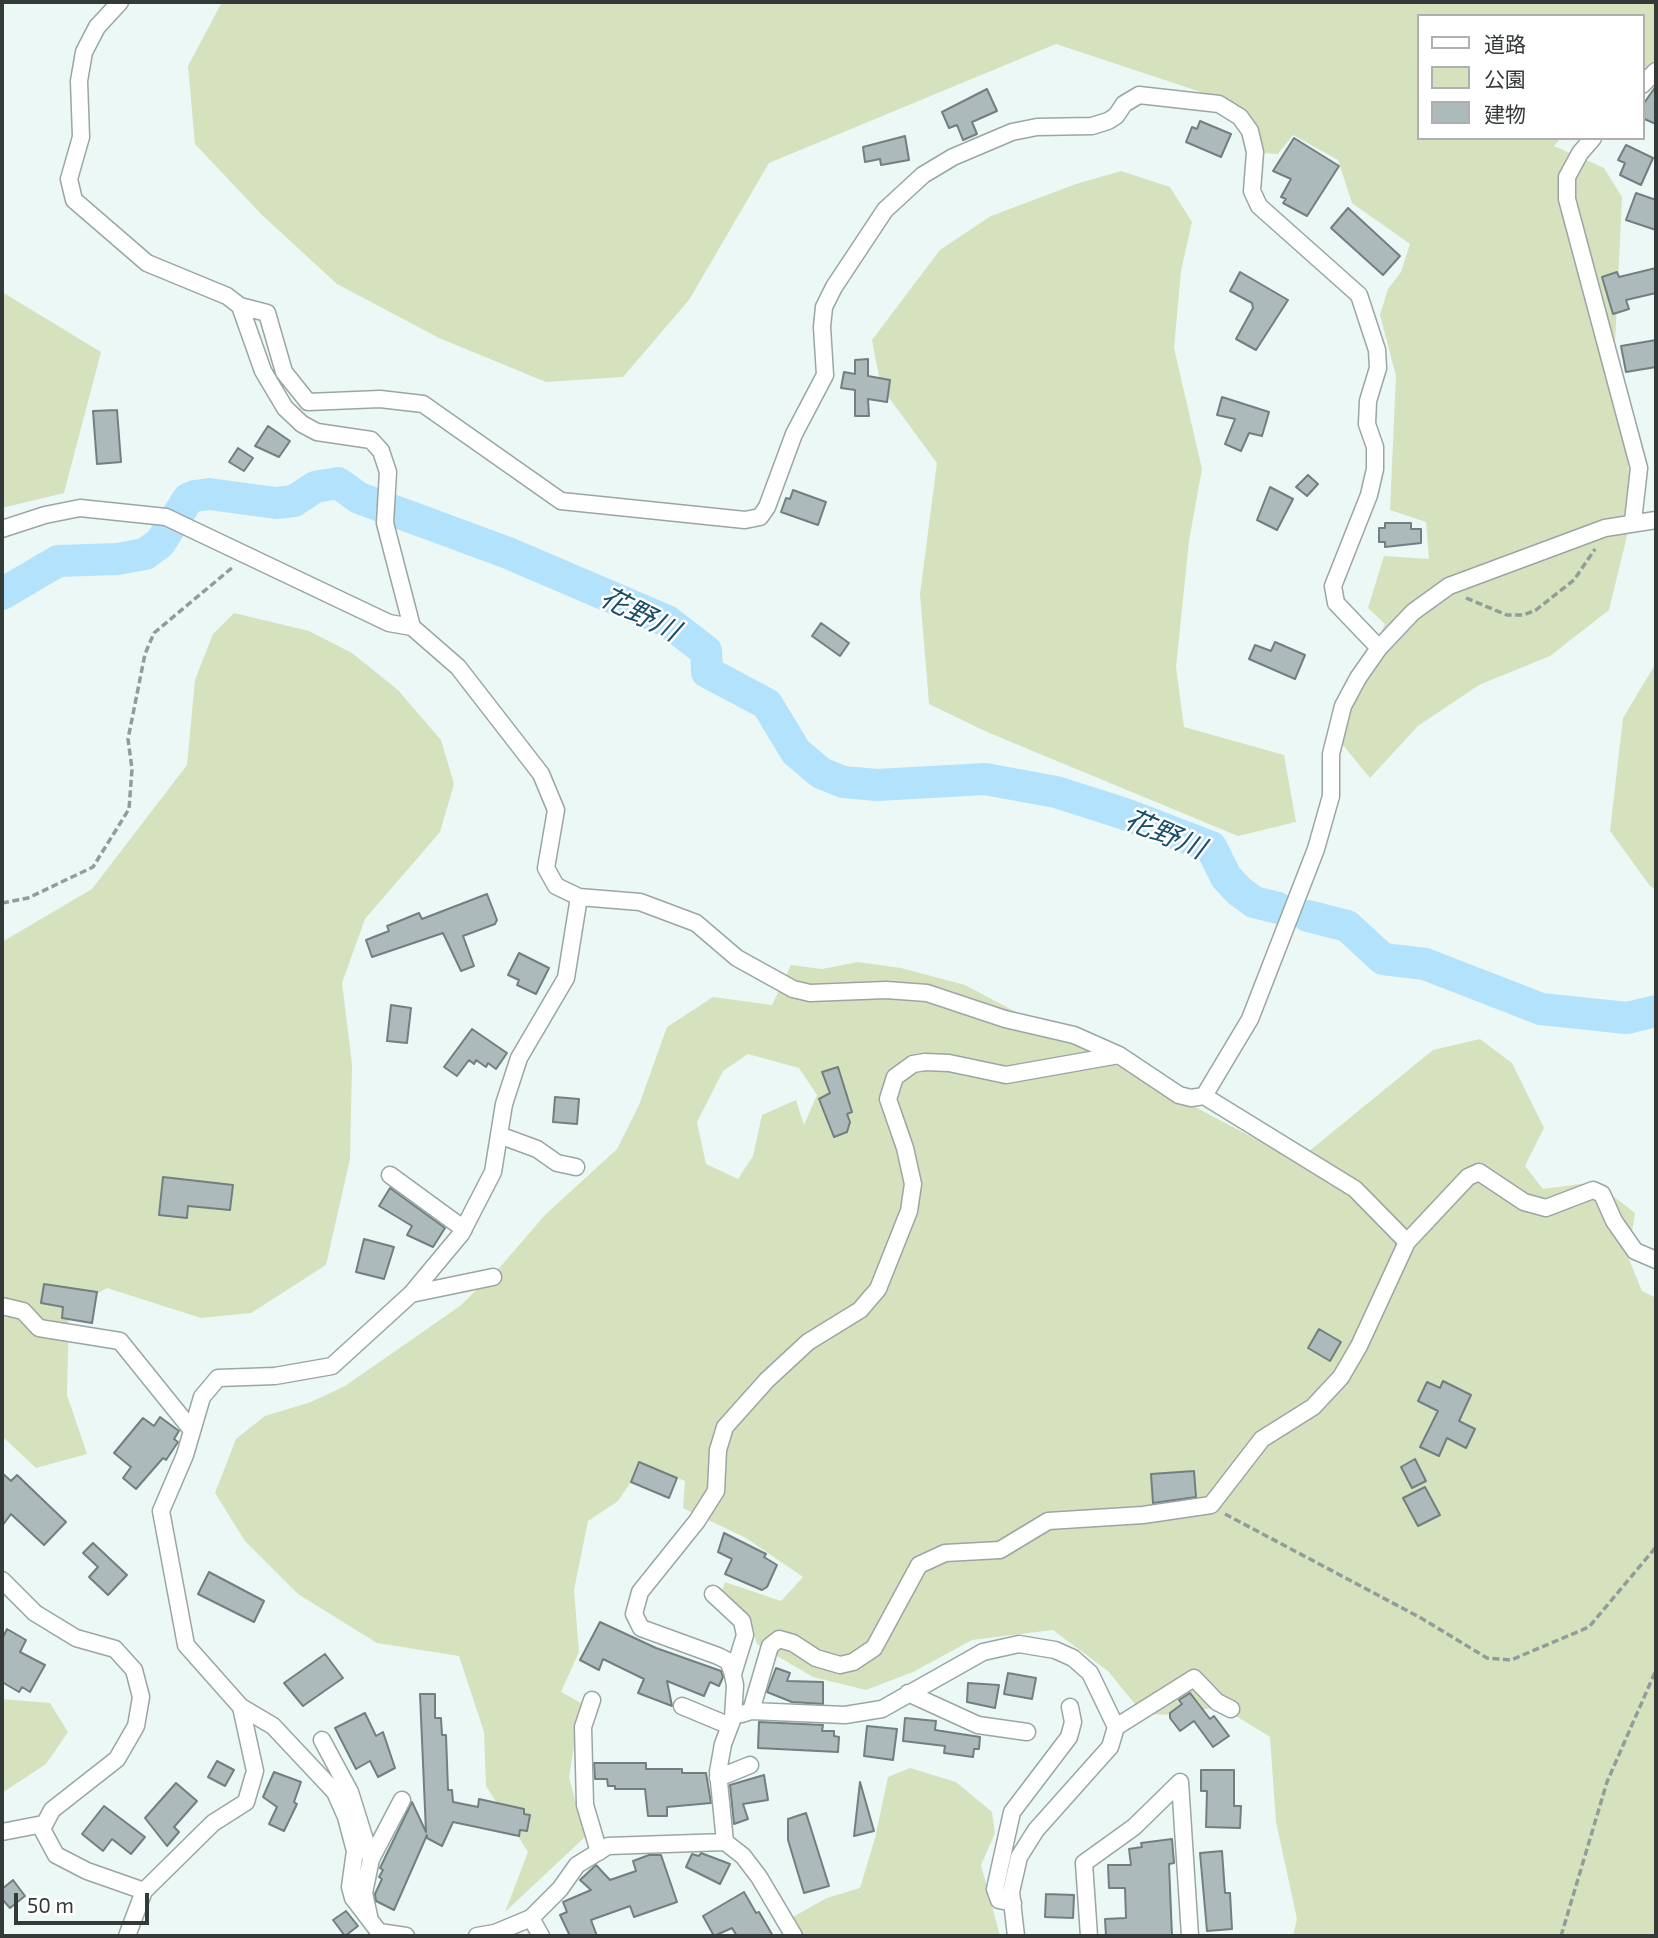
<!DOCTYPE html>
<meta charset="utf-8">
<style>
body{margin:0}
#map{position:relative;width:1658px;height:1938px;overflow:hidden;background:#ebf8f5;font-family:"Exo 2","Noto Sans JP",sans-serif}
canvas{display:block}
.frame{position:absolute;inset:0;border:4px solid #343a38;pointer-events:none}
.legend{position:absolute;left:1417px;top:14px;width:228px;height:126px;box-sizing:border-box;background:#fff;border:2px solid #aeb0af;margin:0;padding:9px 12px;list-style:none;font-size:21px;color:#343a38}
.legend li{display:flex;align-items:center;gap:14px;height:35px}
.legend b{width:35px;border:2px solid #aeb0af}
.scale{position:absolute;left:14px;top:1893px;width:135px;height:32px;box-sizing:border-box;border:4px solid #343a38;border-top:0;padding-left:9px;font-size:21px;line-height:24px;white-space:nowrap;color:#343a38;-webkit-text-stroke:5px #fff;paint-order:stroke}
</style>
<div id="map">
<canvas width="1658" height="1938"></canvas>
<div class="frame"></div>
<ul class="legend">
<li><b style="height:9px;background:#fff"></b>道路</li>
<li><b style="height:19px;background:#d6e2bd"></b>公園</li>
<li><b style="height:19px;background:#adbabc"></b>建物</li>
</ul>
<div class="scale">50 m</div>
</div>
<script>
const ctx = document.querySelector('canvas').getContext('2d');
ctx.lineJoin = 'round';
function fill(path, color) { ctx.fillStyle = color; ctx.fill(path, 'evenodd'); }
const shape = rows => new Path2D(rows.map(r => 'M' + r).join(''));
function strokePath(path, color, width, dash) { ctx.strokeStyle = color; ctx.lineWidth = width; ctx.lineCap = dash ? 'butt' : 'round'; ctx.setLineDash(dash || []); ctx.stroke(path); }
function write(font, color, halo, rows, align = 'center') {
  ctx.font = font + ' "Exo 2","Noto Sans JP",sans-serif'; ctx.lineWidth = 5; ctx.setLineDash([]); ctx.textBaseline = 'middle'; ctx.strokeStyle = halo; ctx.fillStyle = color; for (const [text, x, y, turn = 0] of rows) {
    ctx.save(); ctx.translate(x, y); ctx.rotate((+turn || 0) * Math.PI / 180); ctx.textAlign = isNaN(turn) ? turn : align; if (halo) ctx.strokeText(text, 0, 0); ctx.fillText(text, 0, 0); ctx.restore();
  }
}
const green = shape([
 [222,2,1656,2,1656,69,1642,69,1642,16,1418,16,1418,138,1561,138,1554,146,1604,168,1622,197,1614,365,1634,507,1609,610,1550,656,1479,685,1418,726,1370,778,1338,739,1350,696,1385,624,1368,608,1384,556,1429,559,1426,522,1390,510,1396,376,1380,315,1388,289,1401,272,1410,244,1352,203,1338,160,1293,135,1278,154,1262,153,1258,133,1244,109,1219,98,1056,44,769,163,689,300,623,377,546,382,439,338,337,284,262,215,195,144,188,66],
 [1121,171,1170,187,1192,222,1181,271,1174,348,1202,469,1189,541,1176,667,1184,727,1284,755,1296,822,1238,836,987,732,929,704,920,594,937,463,881,387,872,340,940,250,991,216,1076,184],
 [2,292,101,352,64,493,2,508],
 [234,613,309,631,352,653,398,690,441,740,454,784,440,832,365,919,342,983,352,1064,350,1159,326,1265,251,1313,201,1318,107,1288,69,1310,67,1395,87,1454,36,1468,2,1436,2,942,92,889,187,765,195,680,213,634],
 [1656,663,1656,890,1650,886,1610,831,1623,718],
 [858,962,901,968,965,985,1297,1161,1433,1050,1480,1039,1512,1063,1544,1128,1525,1166,1543,1189,1595,1182,1635,1213,1628,1257,1642,1291,1656,1298,1656,1936,1293,1936,1297,1919,1276,1822,1270,1737,1220,1706,1179,1715,1143,1714,1108,1671,1053,1630,972,1640,913,1672,866,1690,813,1677,757,1644,748,1617,719,1599,725,1582,781,1601,803,1577,746,1538,683,1508,685,1481,643,1464,618,1501,588,1521,574,1590,579,1652,561,1692,581,1703,569,1777,585,1837,505,1912,528,1852,486,1786,484,1732,459,1656,377,1643,298,1594,245,1541,215,1493,236,1439,265,1416,311,1402,345,1386,460,1306,501,1266,545,1215,617,1149,639,1105,667,1027,713,997,772,1005,791,965,822,969],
 [748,1054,799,1068,817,1095,804,1125,796,1100,762,1115,753,1156,738,1179,706,1164,697,1122,723,1071],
 [2,1699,50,1703,68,1732,46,1764,2,1793],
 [910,1768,956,1782,992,1812,995,1833,981,1865,1000,1936,802,1936,791,1918,827,1898,860,1888,875,1838,888,1777]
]);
const river = shape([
 [2,594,58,561,117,559,145,554,160,543,188,499,195,496,209,494,276,503,294,501,315,487,338,483,359,498,508,553,667,621,706,651,707,672,767,704,796,752,821,773,843,782,877,785,985,779,1056,792,1125,814,1211,847,1226,877,1239,891,1254,902,1278,908],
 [1308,916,1347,926,1383,959,1425,964,1541,1009,1627,1018,1656,1011]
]);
const building = shape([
 [1656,86,1656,124,1642,118,1642,106,1656,86],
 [987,89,997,111,972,122,977,134,963,140,957,125,949,128,942,112,987,89],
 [1200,121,1231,134,1221,157,1186,142,1192,127,1197,129,1200,121],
 [905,136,909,160,881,165,880,159,865,162,863,147,905,136],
 [1294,138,1339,166,1307,216,1283,203,1286,199,1281,197,1291,179,1273,171,1294,138],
 [1626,145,1653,158,1641,185,1620,175,1625,163,1618,160,1626,145],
 [1636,193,1656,200,1656,230,1626,220,1636,193],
 [1348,208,1400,256,1383,275,1331,228,1348,208],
 [1656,268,1656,293,1626,300,1629,309,1613,314,1602,277,1617,272,1619,277,1656,268],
 [1240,272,1288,300,1256,350,1236,339,1253,308,1252,303,1230,291,1240,272],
 [1656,340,1656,367,1626,372,1621,346,1656,340],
 [868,359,868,376,890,380,887,402,868,399,869,416,855,416,855,390,841,388,844,372,855,374,855,360,868,359],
 [1222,397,1269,412,1262,436,1249,433,1241,451,1225,444,1235,419,1217,415,1222,397],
 [117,410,121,462,97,464,93,411,117,410],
 [268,426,290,441,279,457,255,446,268,426],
 [238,448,253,458,244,471,229,462,238,448],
 [1308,475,1318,484,1307,496,1296,487,1308,475],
 [1270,487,1293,499,1277,530,1257,520,1270,487],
 [793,490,826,502,818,525,781,512,786,498,790,499,793,490],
 [1385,523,1411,523,1411,529,1421,529,1421,543,1385,547,1385,542,1379,542,1379,528,1385,528,1385,523],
 [821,623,849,643,840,656,812,636,821,623],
 [1275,642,1305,655,1295,679,1249,659,1255,645,1271,651,1275,642],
 [487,894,497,920,495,924,463,936,474,966,461,971,443,933,372,957,366,940,389,931,387,926,419,913,422,919,487,894],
 [519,953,549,968,536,994,517,985,519,980,508,975,519,953],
 [391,1005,411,1008,407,1043,387,1041,391,1005],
 [472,1029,507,1053,496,1069,488,1063,486,1067,476,1060,474,1064,469,1060,457,1076,444,1067,472,1029],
 [838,1067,852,1112,847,1114,850,1122,847,1132,834,1137,819,1099,830,1093,822,1072,838,1067],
 [555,1097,579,1099,577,1124,553,1122,555,1097],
 [163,1177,233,1185,230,1210,188,1206,187,1218,159,1215,163,1177],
 [390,1188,445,1228,433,1247,407,1235,412,1226,379,1206,390,1188],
 [364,1239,394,1247,384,1279,356,1272,364,1239],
 [44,1284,97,1292,92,1323,62,1318,63,1307,41,1303,44,1284],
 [1319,1329,1341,1342,1330,1361,1308,1348,1319,1329],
 [1443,1381,1471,1395,1459,1421,1475,1429,1466,1448,1447,1438,1439,1456,1420,1447,1438,1411,1418,1401,1427,1382,1440,1388,1443,1381],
 [160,1417,179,1431,174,1439,178,1442,166,1460,163,1458,136,1489,123,1478,131,1467,114,1453,143,1418,154,1426,160,1417],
 [1415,1459,1426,1481,1412,1488,1401,1467,1415,1459],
 [639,1462,677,1478,669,1498,631,1482,639,1462],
 [1194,1471,1196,1497,1153,1503,1151,1474,1194,1471],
 [2,1473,11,1481,17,1475,66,1522,44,1545,11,1514,2,1526,2,1473],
 [1425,1487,1440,1515,1418,1526,1403,1498,1425,1487],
 [724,1533,766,1554,764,1557,777,1565,767,1587,762,1590,725,1574,732,1559,718,1552,724,1533],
 [93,1543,127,1575,108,1595,89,1577,98,1567,83,1553,93,1543],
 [209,1572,264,1601,254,1622,198,1594,209,1572],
 [600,1622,656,1648,721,1671,723,1677,719,1686,710,1682,704,1696,667,1681,672,1706,638,1693,644,1679,603,1659,599,1670,580,1660,600,1622],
 [7,1629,26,1640,20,1652,45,1665,30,1692,22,1687,19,1692,2,1682,2,1639,7,1629],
 [325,1654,343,1678,303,1706,284,1683,325,1654],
 [776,1668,790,1673,787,1681,823,1682,823,1704,792,1702,767,1692,776,1668],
 [1008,1673,1036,1678,1032,1699,1004,1694,1008,1673],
 [968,1683,999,1685,995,1708,967,1702,968,1683],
 [1190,1693,1210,1719,1214,1716,1229,1736,1213,1747,1194,1721,1180,1731,1170,1718,1170,1713,1182,1704,1179,1700,1190,1693],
 [420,1694,435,1694,435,1718,441,1718,442,1735,446,1735,448,1790,452,1790,453,1802,478,1807,479,1799,524,1809,524,1814,530,1815,527,1831,520,1830,519,1836,453,1822,442,1846,427,1838,427,1835,394,1910,376,1901,375,1894,382,1879,379,1877,383,1870,380,1868,412,1802,426,1832,420,1694],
 [365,1713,376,1736,383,1732,395,1768,378,1777,370,1761,356,1769,335,1728,365,1713],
 [905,1718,936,1721,935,1730,980,1737,979,1749,974,1749,973,1757,944,1753,945,1746,903,1741,905,1718],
 [759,1722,823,1725,822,1731,834,1731,834,1736,839,1737,838,1752,758,1748,759,1722],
 [867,1726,897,1729,893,1760,864,1756,867,1726],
 [217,1761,234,1770,225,1786,208,1777,217,1761],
 [594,1763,646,1763,646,1769,682,1769,682,1773,706,1773,711,1803,667,1807,667,1816,648,1816,645,1789,615,1789,615,1786,608,1786,607,1779,595,1779,594,1763],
 [1201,1770,1234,1770,1234,1806,1241,1806,1240,1828,1206,1827,1207,1791,1201,1791,1201,1770],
 [274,1772,301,1782,294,1802,297,1804,284,1831,269,1824,277,1807,263,1797,274,1772],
 [764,1775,768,1800,743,1804,748,1819,734,1824,730,1785,764,1775],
 [860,1782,874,1831,854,1836,860,1782],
 [176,1783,197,1801,174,1827,179,1832,167,1846,145,1818,176,1783],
 [104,1806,145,1837,131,1854,112,1839,103,1851,82,1834,104,1806],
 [806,1813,829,1886,804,1893,788,1840,788,1819,806,1813],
 [1172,1839,1174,1863,1169,1864,1172,1936,1106,1936,1105,1919,1126,1918,1125,1888,1109,1888,1108,1865,1131,1865,1129,1849,1142,1847,1141,1843,1172,1839],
 [1222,1851,1225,1893,1230,1893,1232,1929,1207,1931,1200,1853,1222,1851],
 [701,1853,730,1864,720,1884,686,1867,692,1854,699,1856,701,1853],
 [649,1855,661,1855,677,1902,634,1917,630,1906,591,1920,597,1936,570,1936,560,1915,567,1912,563,1902,591,1890,580,1880,596,1865,610,1880,636,1871,633,1861,649,1855],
 [13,1880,25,1896,10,1908,2,1899,2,1889,13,1880],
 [744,1892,756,1913,759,1912,773,1936,737,1936,732,1928,714,1936,703,1916,744,1892],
 [1046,1894,1074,1895,1073,1918,1045,1917,1046,1894],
 [346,1911,358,1926,345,1936,333,1920,346,1911]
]);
const path = shape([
 [1466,598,1507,615,1523,615,1536,610,1574,580,1595,549],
 [2,903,28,898,93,867,129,809,132,769,128,739,145,654,154,633,233,567],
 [1225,1514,1421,1618,1487,1658,1511,1660,1589,1627,1656,1547],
 [1561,1936,1607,1782,1656,1670]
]);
const street = shape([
 [120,2,97,27,84,52,79,81,81,137,69,179,74,200,147,263,227,296,240,306,267,313,284,372,308,402,380,399,423,404,561,501,745,520,760,517,767,507,794,434,825,375,822,327,824,307,834,287,885,210,923,175,953,157,1012,132,1037,127,1092,126,1108,121,1116,116,1124,104,1139,95,1219,104,1240,117,1250,131,1255,152,1252,191,1259,206,1359,295,1377,350,1378,368,1368,401,1367,424,1375,447,1375,469,1369,495,1333,586,1336,603,1379,648],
 [1642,85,1656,71],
 [1593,138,1580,153,1567,177,1567,199,1639,468,1633,521],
 [240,306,263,371,285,408,302,424,317,432,371,440,381,451,388,472,385,523,412,627],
 [2,529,45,515,80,508,166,517,389,623,412,627,458,667,541,774,556,810,546,868,556,886,579,897,640,902,696,923,737,958,793,989,810,993,886,990,927,993,1005,1019,1074,1035,1119,1055,1179,1095,1191,1098,1204,1096,1250,1019,1316,849,1331,796,1331,754,1343,706,1358,678,1379,648,1413,612,1449,586,1605,528,1656,520],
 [1204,1096,1355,1189,1407,1242],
 [499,1135,537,1149,557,1163,576,1167],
 [390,1175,464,1229],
 [411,1294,493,1277],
 [2,1306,23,1311,39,1328,120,1341,191,1429],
 [2,1580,35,1613,76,1638,115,1649,134,1670,141,1697,136,1726,117,1759,52,1810,42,1829,56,1855,87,1871,144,1891],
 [713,1594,742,1621,745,1635,733,1674],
 [908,1693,978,1725,1027,1732],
 [592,1700,583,1727,585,1805,599,1852],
 [682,1706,730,1726],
 [241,1707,186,1645,161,1511,185,1455,202,1397,218,1378,275,1376,332,1366,411,1294,461,1234,493,1172,504,1104,519,1058,566,978,579,897],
 [751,1711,770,1646,779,1639,793,1643,816,1658,840,1665,853,1662,874,1648,919,1565,945,1553,1000,1550,1048,1521,1143,1515,1211,1505,1262,1439,1313,1407,1341,1377,1359,1346,1407,1242,1468,1177,1479,1172,1524,1202,1546,1208,1593,1190,1602,1194,1614,1221,1635,1251,1656,1260],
 [742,1714,751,1711,845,1715,882,1709,983,1652,1019,1644,1055,1650,1073,1658,1090,1673,1116,1727,1110,1747,1036,1830,1019,1857,1011,1892,1016,1936],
 [1116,1727,1194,1678,1217,1702,1231,1709],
 [322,1740,350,1792,371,1859],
 [718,1778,750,1765],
 [2,1832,43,1824],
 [725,1842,718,1772,723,1744,733,1718,735,1685,732,1671,728,1661,718,1656,641,1628,634,1614,640,1592,697,1521,716,1491,718,1450,725,1427,767,1380,808,1342,860,1310,878,1289,909,1211,913,1184,905,1148,888,1099,895,1077,913,1064,925,1062,949,1063,1006,1075,1119,1055],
 [1013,1903,999,1900,995,1889,1012,1812,1069,1737,1073,1722,1070,1707],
 [369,1916,364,1893,371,1859,402,1800],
 [531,1918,541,1936],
 [127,1936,144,1891,213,1823,246,1802,255,1771,241,1707,273,1726,335,1792,346,1817,355,1851,350,1887,353,1898,379,1932,406,1936],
 [477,1936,495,1933,531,1918,560,1889,577,1865,608,1846,725,1842,743,1856,759,1877,794,1936],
 [1089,1936,1084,1863,1134,1827,1180,1782,1190,1936]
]);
const waterNames = [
 ["花野川",640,614,27],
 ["花野川",1165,834,23]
];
fill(green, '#d6e2bd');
strokePath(river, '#b3e2fd', 32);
fill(building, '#adbabc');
strokePath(building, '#727f81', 2);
strokePath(street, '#9aa6a3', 19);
strokePath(path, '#939c9a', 3.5, [7, 3.5]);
strokePath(street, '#fff', 16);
write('italic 28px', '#18506c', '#fff', waterNames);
</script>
